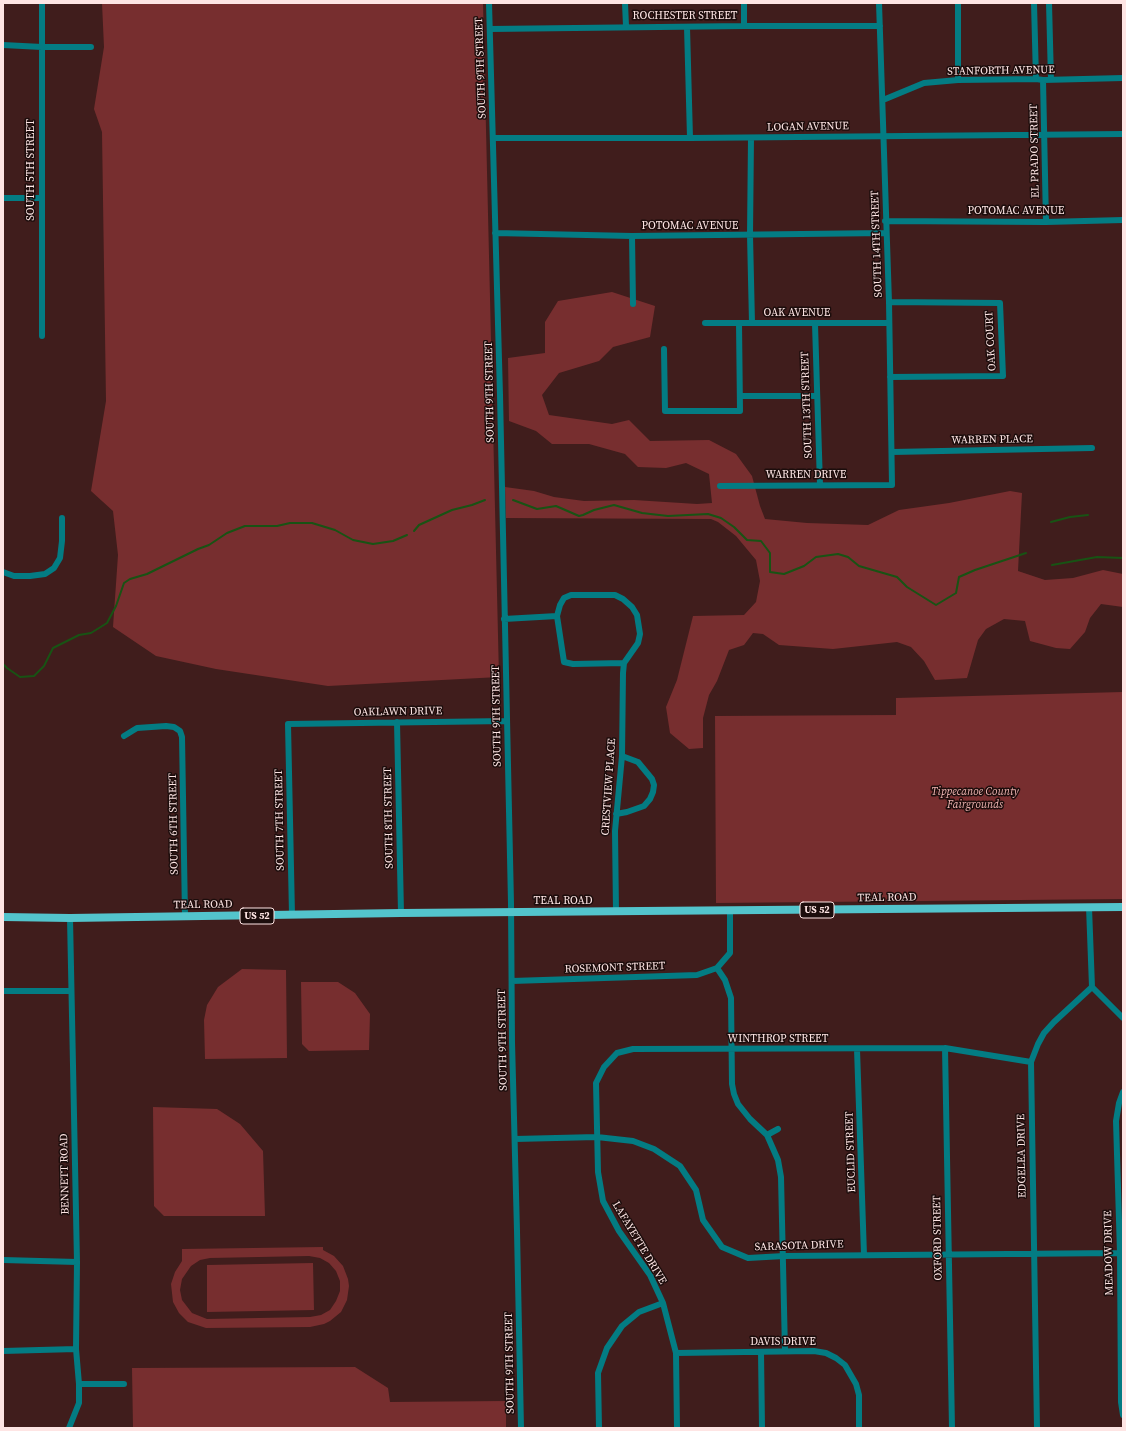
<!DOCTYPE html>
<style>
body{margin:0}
#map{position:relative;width:1126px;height:1431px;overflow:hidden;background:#401d1c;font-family:"Source Serif 4",serif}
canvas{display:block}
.frame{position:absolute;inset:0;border:4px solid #fee5e4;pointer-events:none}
</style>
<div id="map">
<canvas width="1126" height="1431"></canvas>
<div class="frame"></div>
</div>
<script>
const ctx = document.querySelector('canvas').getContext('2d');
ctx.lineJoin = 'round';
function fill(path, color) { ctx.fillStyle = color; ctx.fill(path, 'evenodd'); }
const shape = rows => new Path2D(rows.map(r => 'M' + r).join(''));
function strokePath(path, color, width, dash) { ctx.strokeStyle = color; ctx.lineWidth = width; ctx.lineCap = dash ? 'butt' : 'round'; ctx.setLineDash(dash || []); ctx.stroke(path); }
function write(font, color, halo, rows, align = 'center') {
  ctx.font = font + ' "Source Serif 4",serif'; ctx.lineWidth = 3; ctx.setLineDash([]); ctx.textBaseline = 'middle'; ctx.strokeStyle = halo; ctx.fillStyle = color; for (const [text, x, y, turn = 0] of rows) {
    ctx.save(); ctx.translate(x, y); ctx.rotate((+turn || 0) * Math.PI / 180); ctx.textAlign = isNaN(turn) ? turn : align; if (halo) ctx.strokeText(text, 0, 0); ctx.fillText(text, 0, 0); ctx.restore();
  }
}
const green = shape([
 [102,3,483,3,499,677,328,686,216,669,156,656,113,627,118,555,113,511,91,491,106,401,102,132,94,109,104,47],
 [612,292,655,306,650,337,613,347,599,361,559,373,542,395,549,415,612,424,629,420,650,441,709,440,736,454,752,476,760,506,765,519,807,523,868,525,899,510,949,503,1010,491,1022,493,1018,571,1045,580,1073,578,1103,570,1123,574,1123,607,1101,604,1090,618,1085,632,1070,649,1056,648,1030,641,1025,621,1004,619,986,629,978,640,967,678,935,680,924,661,911,647,897,642,833,649,779,645,763,634,753,633,744,645,729,650,717,681,709,695,703,718,703,748,689,749,670,733,666,707,677,680,693,616,744,615,756,602,760,581,756,560,736,536,718,522,711,519,506,518,505,487,534,491,554,497,584,501,634,500,697,504,712,503,709,474,686,463,666,468,638,467,625,454,589,444,552,444,536,431,509,421,508,358,545,353,545,322,558,301],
 [1123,692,1123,899,716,903,715,716,896,715,896,698],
 [242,969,286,970,287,1058,205,1059,204,1020,207,1005,218,987],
 [301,982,338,982,355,993,370,1014,369,1050,309,1051,302,1044],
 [153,1107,217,1109,240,1124,263,1151,265,1216,164,1216,154,1206],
 [323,1247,323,1250,334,1256,343,1266,348,1279,349,1286,347,1300,341,1312,330,1321,324,1324,310,1327,206,1328,188,1322,179,1313,173,1302,171,1284,175,1272,182,1261,182,1249],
 [309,1256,320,1258,329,1263,336,1271,340,1281,340,1291,336,1301,330,1310,321,1315,310,1317,207,1319,192,1313,182,1300,180,1290,182,1279,191,1266,200,1260,210,1258],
 [313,1263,314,1310,207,1312,207,1265],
 [355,1367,388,1388,390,1402,506,1401,506,1428,133,1428,132,1368]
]);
const stream = shape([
 [513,500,537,509,556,506,579,516,583,515,594,510,614,505,642,513,668,516,708,514,721,518,734,527,747,540,761,541,770,553,770,572,784,574,804,566,816,557,838,554,848,557,859,566,897,577,907,587,936,605,956,593,959,577,975,570,1026,553],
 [1051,522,1070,517,1088,515],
 [414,531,419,525,452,510,472,505,485,500],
 [1052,565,1097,557,1123,558],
 [3,664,7,668,20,677,34,676,44,666,53,648,79,635,91,633,107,623,116,606,124,583,130,579,147,574,198,549,209,545,227,533,245,526,277,526,290,523,312,523,335,530,353,540,373,544,393,541,407,535]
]);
const minor = shape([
 [42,3,42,336],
 [489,3,500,395,511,903,512,1042,517,1231,521,1428],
 [625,3,626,26],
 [744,3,744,26],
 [958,3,958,80],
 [1034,3,1036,79],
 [1049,3,1051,80],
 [687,27,690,138],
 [490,29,744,26,880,26],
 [3,45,42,47,91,47],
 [1043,80,1046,222],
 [883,100,924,83,958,80,1036,79,1043,80,1123,78],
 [493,138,690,138,1123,134],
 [751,138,750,235,752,323],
 [3,198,41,198],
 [885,221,1046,222,1123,220],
 [495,233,632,236,886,233],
 [632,236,633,304],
 [889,302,1000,303,1003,376,890,377],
 [705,323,889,323],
 [815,324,820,485],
 [664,349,665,411,740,411,739,323],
 [740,396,817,396],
 [892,452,1092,448],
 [720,486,892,485,889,302,879,3],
 [3,572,14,576,30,576,45,574,54,568,60,558,62,541,62,518],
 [557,616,564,662,573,664,624,663],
 [504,619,557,616,560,605,564,598,571,595,615,595,623,599,632,607,637,615,640,634,638,643,624,663,623,673,622,756,615,831,616,912],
 [397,722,401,913],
 [124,736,137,728,166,726,174,727,180,731,182,737,185,916],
 [616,814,627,812,644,806,650,799,653,792,654,785,652,779,638,762,622,756],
 [730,911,730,953,717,968,725,980,731,998,732,1084,734,1094,738,1104,750,1119,767,1135,778,1160,781,1177,785,1351],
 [292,915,288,724,507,721],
 [512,981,697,975,717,968],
 [1092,987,1123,1018],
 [3,991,71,991],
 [945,1048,952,1428],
 [857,1049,864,1255],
 [1123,1092,1119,1103,1116,1121,1120,1253,1121,1402,1123,1415],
 [767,1135,778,1129],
 [515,1139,597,1137,633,1141,654,1149,680,1166,696,1190,703,1220,722,1247,748,1258,784,1256,1120,1253],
 [3,1260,77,1262],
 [3,1351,76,1349],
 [761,1352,762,1428],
 [676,1353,814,1351,826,1353,836,1358,845,1365,856,1384,859,1395,859,1428],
 [79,1384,124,1384],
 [69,1428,79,1403,79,1384,76,1349,77,1262,70,918],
 [599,1428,598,1373,607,1348,622,1326,639,1312,663,1303],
 [677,1428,676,1353,663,1303,650,1275,619,1231,603,1201,598,1172,596,1083,604,1067,617,1053,633,1049,945,1048,1031,1062],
 [1037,1428,1031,1062,1038,1044,1044,1033,1054,1022,1092,987,1089,907]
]);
const major = shape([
 [3,917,70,918,401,913,1123,907]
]);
const shields = [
 [817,910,34],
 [257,916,34]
];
const shieldNames = [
 ["US 52",817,910],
 ["US 52",257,916]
];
const streetNames = [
 ["ROCHESTER STREET",685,16],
 ["SOUTH 9TH STREET",481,68,-92],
 ["STANFORTH AVENUE",1001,71,-1],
 ["LOGAN AVENUE",808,127,-1],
 ["EL PRADO STREET",1035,151,-91],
 ["SOUTH 5TH STREET",31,170,-90],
 ["POTOMAC AVENUE",1016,211],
 ["POTOMAC AVENUE",690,226],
 ["SOUTH 14TH STREET",877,244,-92],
 ["OAK AVENUE",797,313],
 ["OAK COURT",991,341,-93],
 ["SOUTH 9TH STREET",490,392,-91],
 ["SOUTH 13TH STREET",807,405,-92],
 ["WARREN PLACE",992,440,-1],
 ["WARREN DRIVE",806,475],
 ["OAKLAWN DRIVE",398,712,-1],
 ["SOUTH 9TH STREET",497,716,-91],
 ["CRESTVIEW PLACE",609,787,-86],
 ["SOUTH 8TH STREET",389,818,-91],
 ["SOUTH 7TH STREET",280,820,-91],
 ["SOUTH 6TH STREET",174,824,-91],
 ["TEAL ROAD",887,898,-1],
 ["TEAL ROAD",563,901],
 ["TEAL ROAD",203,905,-1],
 ["ROSEMONT STREET",615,968,-2],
 ["WINTHROP STREET",778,1039],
 ["SOUTH 9TH STREET",503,1040,-91],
 ["EUCLID STREET",851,1152,-92],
 ["EDGELEA DRIVE",1022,1156,-91],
 ["BENNETT ROAD",65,1174,-91],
 ["OXFORD STREET",938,1238,-91],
 ["LAFAYETTE DRIVE",639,1243,59],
 ["SARASOTA DRIVE",799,1246,-2],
 ["MEADOW DRIVE",1109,1253,-91],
 ["DAVIS DRIVE",783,1342],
 ["SOUTH 9TH STREET",510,1363,-91]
];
const parkNames = [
 ["Tippecanoe County",975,792],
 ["Fairgrounds",975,805]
];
fill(green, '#772e2f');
strokePath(stream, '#185314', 2);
strokePath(minor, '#037c83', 6);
strokePath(major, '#53c4cc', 8);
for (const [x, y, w] of shields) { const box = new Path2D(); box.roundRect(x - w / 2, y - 8, w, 16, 3); ctx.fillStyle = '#1c0d0c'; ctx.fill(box); strokePath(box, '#fee5e4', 1); }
write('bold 10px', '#fee5e4', null, shieldNames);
write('11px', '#fee5e4', '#1c0d0c', streetNames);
write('italic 11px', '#efb4b1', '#1c0d0c', parkNames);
</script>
